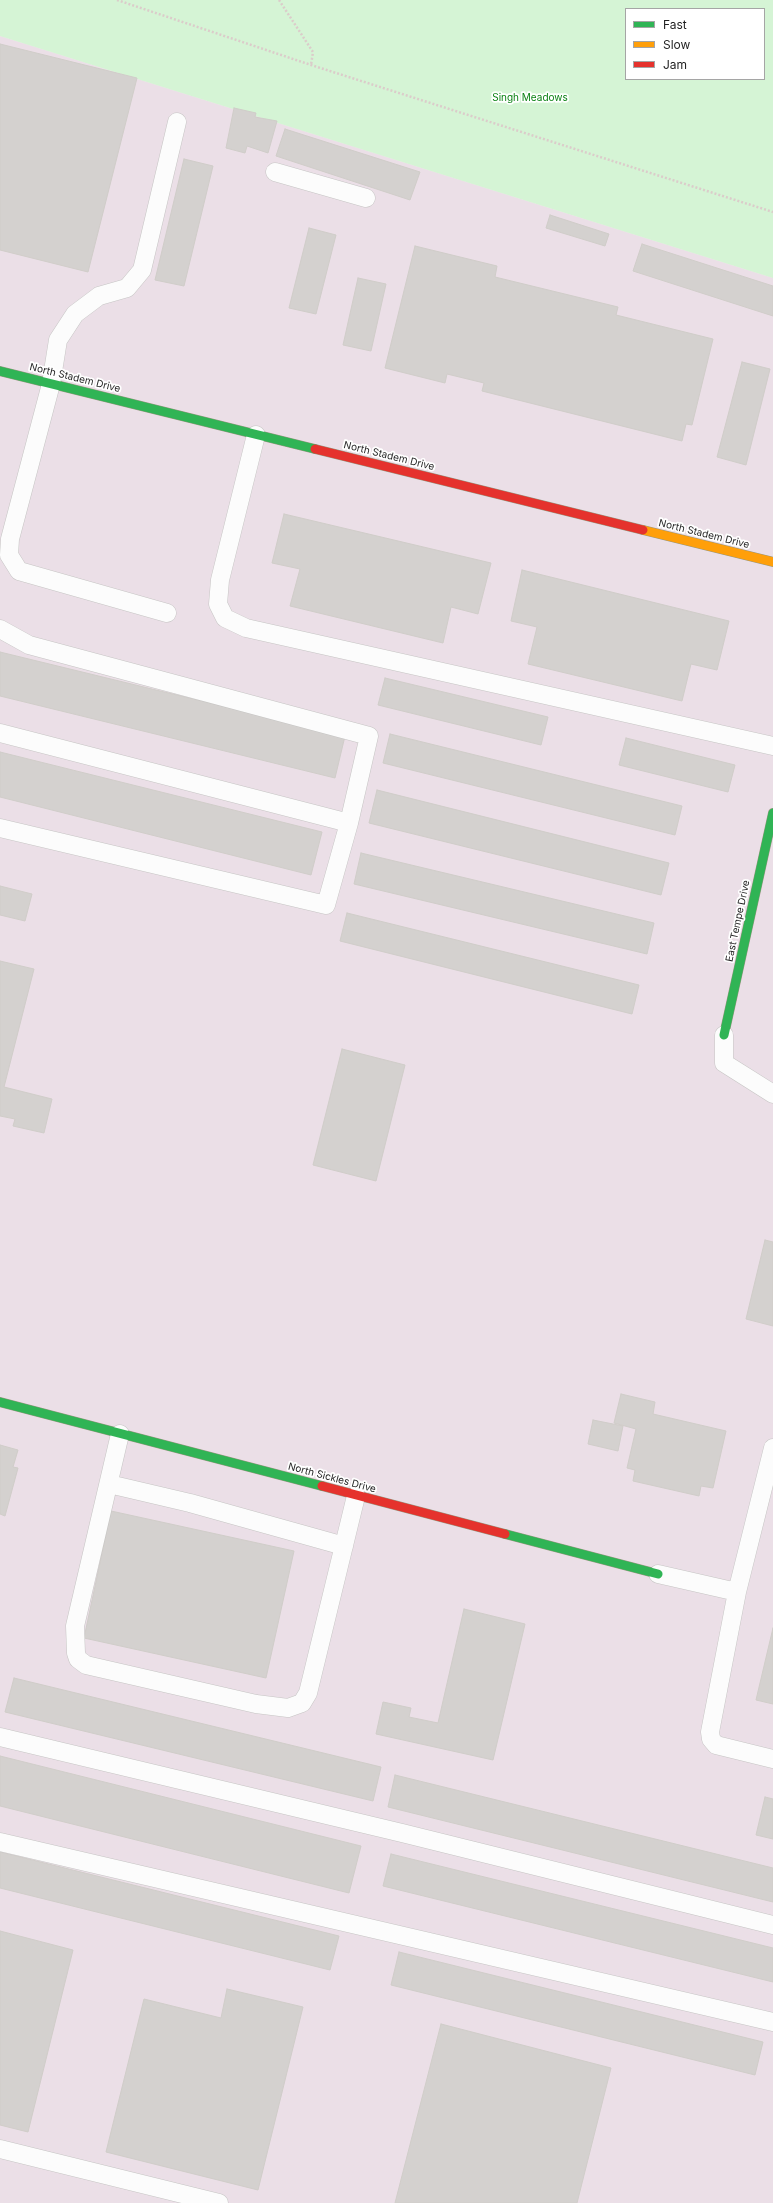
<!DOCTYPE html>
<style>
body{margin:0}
#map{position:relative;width:773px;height:2203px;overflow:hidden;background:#edebe8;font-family:Inter,sans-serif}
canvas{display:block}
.legend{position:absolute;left:625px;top:8px;width:140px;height:72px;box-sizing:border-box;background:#fff;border:1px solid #a5a5a5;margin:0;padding:5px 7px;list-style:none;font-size:12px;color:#1f1f1f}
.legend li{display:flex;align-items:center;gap:8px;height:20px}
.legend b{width:20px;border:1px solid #a5a5a5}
</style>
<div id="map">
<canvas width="773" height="2203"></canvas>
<ul class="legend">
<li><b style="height:5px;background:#30b455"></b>Fast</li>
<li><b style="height:5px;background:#ff9f0a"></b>Slow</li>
<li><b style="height:5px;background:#e5322d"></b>Jam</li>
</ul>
</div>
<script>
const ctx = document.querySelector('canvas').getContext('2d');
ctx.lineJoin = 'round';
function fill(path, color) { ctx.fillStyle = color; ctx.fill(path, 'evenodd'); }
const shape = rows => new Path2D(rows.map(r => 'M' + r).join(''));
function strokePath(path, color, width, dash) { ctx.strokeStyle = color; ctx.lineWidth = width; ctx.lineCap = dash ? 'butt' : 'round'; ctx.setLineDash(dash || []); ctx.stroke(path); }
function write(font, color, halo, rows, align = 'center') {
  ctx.font = font + ' Inter,sans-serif'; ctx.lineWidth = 3.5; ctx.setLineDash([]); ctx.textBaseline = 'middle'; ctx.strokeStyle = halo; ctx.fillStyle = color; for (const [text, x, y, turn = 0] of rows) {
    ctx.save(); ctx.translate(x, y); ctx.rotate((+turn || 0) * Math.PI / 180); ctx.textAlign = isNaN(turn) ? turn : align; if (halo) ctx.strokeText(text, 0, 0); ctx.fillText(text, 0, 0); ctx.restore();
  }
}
const industrial = shape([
 [0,36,773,278,773,2203,0,2203]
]);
const park = shape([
 [0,0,773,0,773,278,0,36],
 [626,9,764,9,764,79,626,79]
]);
const building = shape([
 [0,44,137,78,88,272,0,250,0,44],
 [234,108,256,113,255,117,277,121,268,153,247,146,245,153,226,148,234,108],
 [285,129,420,172,410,200,276,156,285,129],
 [184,159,213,166,184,286,155,280,184,159],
 [550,215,609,234,605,246,546,228,550,215],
 [309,228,336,235,316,314,289,308,309,228],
 [642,244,773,286,773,316,633,271,642,244],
 [415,246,497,266,495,277,618,307,616,315,713,339,692,425,686,424,682,441,482,391,484,383,447,374,445,383,385,368,415,246],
 [358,278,386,284,371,351,343,345,358,278],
 [742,362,770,369,746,465,717,457,742,362],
 [284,514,491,563,478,614,451,607,443,643,290,606,300,569,272,563,284,514],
 [522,570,729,621,717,670,691,664,682,701,528,664,537,627,511,621,522,570],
 [0,652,345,736,335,778,0,696,0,652],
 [385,678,548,717,541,745,378,705,385,678],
 [390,734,682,806,675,835,383,763,390,734],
 [626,738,735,765,728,792,619,765,626,738],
 [0,752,322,832,311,875,0,797,0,752],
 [377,790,669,863,661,895,369,823,377,790],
 [361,853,654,923,647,954,354,884,361,853],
 [0,886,32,894,25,921,0,915,0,886],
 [347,913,639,985,632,1014,340,941,347,913],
 [0,961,34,969,4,1087,52,1099,44,1133,13,1126,15,1119,0,1116,0,961],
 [342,1049,405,1065,376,1181,313,1165,342,1049],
 [765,1240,773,1242,773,1326,746,1319,765,1240],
 [621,1394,655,1402,653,1414,726,1431,713,1488,701,1486,699,1496,633,1481,635,1470,627,1468,636,1429,614,1423,621,1394],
 [593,1420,623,1426,618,1451,588,1444,593,1420],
 [0,1445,18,1450,13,1467,18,1468,5,1516,0,1514,0,1445],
 [111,1511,294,1551,266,1678,84,1638,111,1511],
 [464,1609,525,1624,493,1760,376,1734,383,1702,411,1708,409,1717,438,1723,464,1609],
 [773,1628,773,1704,756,1700,773,1628],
 [14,1678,381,1767,373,1801,5,1712,14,1678],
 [0,1756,361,1846,349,1893,0,1806,0,1756],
 [395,1775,773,1868,773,1902,388,1807,395,1775],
 [765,1797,773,1799,773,1839,756,1835,765,1797],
 [0,1852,339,1936,330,1970,0,1888,0,1852],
 [391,1854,773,1948,773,1982,383,1886,391,1854],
 [0,1931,73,1950,28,2132,0,2125,0,1931],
 [399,1952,763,2042,755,2075,391,1985,399,1952],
 [227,1989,303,2007,258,2190,106,2152,144,1999,221,2018,227,1989],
 [441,2024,611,2068,577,2203,395,2203,441,2024]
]);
const path = shape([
 [117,0,311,65,773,212],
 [279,0,313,52,311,65]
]);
const lane = shape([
 [275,172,366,198],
 [256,435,220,580,218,604,225,618,246,628,773,746],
 [167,613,19,571,9,555,10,539,51,384,58,340,75,314,99,296,127,288,142,270,177,122],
 [0,629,29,645,369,736,349,823],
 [0,733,349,823,326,905,0,828],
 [724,1035,724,1063,773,1094],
 [120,1434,75,1626,76,1653,78,1659,86,1665,256,1704,288,1708,302,1703,308,1693,356,1496],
 [773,1448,737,1592,710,1732,711,1739,716,1745,773,1759],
 [109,1484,190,1503,344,1546],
 [658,1574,737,1592],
 [0,1737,402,1833,773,1925],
 [0,1842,773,2022],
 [0,2149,219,2203]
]);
const fast = shape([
 [0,371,315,449],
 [724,1035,773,813],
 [0,1402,322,1486],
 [505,1534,658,1574]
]);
const slow = shape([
 [643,530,773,562]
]);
const jam = shape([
 [315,449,643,530],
 [322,1486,505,1534]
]);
const parkNames = [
 ["Singh Meadows",530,98]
];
const streetNames = [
 ["North Stadem Drive",75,378,14],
 ["North Stadem Drive",389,456,14],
 ["North Stadem Drive",704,534,14],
 ["East Tempe Drive",738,921,-78],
 ["North Sickles Drive",332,1478,15]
];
fill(industrial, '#ebdfe7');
fill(park, '#d5f4d5');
fill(building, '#d4d1cf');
strokePath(building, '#d0cdc9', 1);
strokePath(lane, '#c6c5c4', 19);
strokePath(fast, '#96977f', 10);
strokePath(slow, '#96977f', 10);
strokePath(jam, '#96977f', 10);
strokePath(path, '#dbccca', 2.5, [2, 2]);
strokePath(lane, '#fcfcfc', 18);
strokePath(fast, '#30b455', 9);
strokePath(slow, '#ff9f0a', 9);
strokePath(jam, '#e5322d', 9);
write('10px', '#098112', '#fff', parkNames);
write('10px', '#1f1f1f', '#fff', streetNames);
</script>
